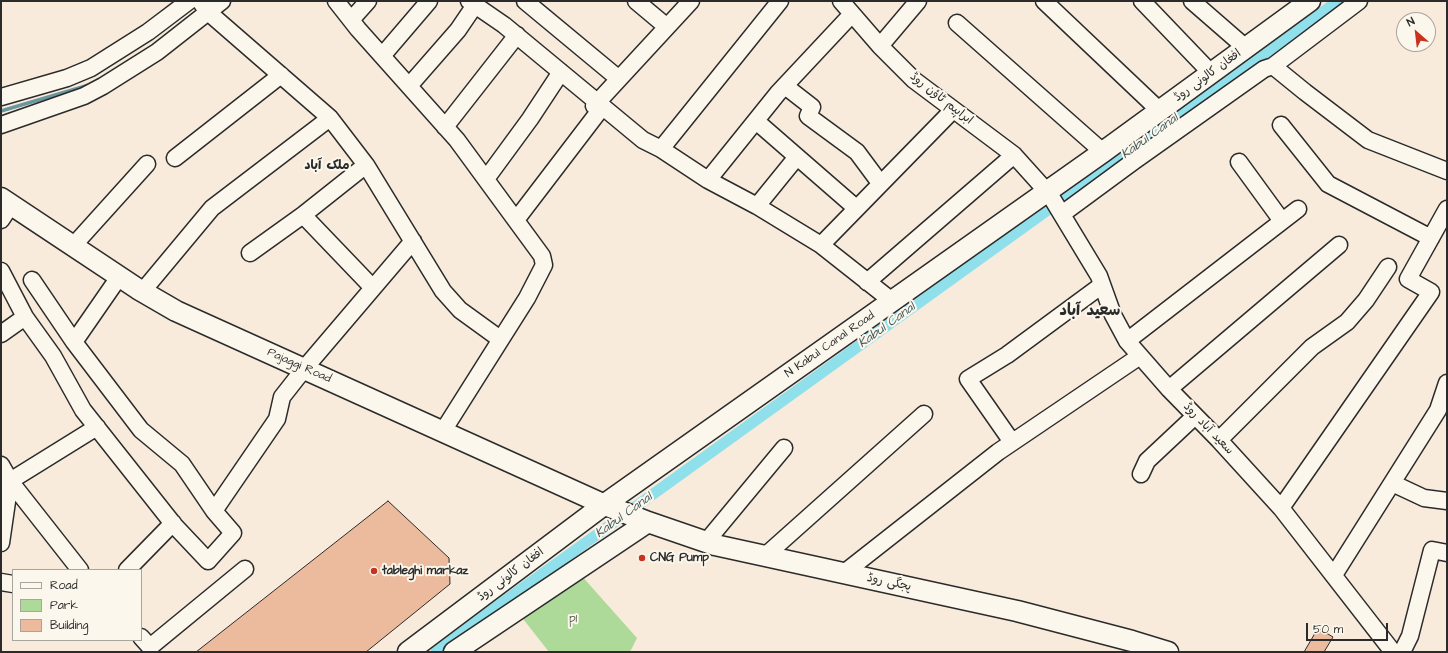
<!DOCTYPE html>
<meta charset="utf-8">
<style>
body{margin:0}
#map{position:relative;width:1448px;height:653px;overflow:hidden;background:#f8ebdc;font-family:"Architects Daughter",sans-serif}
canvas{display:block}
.frame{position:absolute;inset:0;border:2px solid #2b2b2b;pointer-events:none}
.legend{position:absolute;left:12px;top:569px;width:130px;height:72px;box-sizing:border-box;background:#fbf7ec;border:1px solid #a8a59f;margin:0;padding:5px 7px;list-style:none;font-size:12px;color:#2b2b2b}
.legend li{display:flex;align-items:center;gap:8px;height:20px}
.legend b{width:20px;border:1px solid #a8a59f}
.north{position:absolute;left:1396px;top:12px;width:40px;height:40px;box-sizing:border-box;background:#fbf7ec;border:1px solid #a8a59f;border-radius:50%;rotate:332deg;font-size:11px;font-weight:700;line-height:16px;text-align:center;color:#2b2b2b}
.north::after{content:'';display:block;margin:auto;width:14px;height:18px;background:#c8321e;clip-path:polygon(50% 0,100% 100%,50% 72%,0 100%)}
.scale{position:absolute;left:1306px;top:623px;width:82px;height:18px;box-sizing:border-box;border:2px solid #2b2b2b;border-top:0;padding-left:5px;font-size:12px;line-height:14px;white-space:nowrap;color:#2b2b2b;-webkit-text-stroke:3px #fbf7ec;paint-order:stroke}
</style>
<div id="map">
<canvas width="1448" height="653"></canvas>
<div class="frame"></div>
<ul class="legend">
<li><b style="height:5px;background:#fbf7ec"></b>Road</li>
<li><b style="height:11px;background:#adda99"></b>Park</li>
<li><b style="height:11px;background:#ecba9d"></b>Building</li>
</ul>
<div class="north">N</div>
<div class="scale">50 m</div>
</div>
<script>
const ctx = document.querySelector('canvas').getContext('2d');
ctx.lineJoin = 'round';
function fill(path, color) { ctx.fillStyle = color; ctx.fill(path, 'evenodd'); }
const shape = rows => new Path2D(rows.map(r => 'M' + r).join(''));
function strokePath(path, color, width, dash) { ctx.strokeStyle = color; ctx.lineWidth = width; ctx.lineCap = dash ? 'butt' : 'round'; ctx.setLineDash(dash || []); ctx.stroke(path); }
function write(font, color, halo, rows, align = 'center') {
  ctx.font = font + ' "Architects Daughter","Playpen Sans Arabic",sans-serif'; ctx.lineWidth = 4; ctx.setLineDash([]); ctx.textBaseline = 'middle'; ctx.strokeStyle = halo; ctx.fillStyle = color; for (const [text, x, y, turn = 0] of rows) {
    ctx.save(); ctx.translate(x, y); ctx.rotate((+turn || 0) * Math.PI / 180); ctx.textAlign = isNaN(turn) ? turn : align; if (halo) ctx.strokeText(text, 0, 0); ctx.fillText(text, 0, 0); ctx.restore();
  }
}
const green = shape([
 [580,574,637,638,630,652,549,652,520,615]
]);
const stream = shape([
 [1,111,89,85]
]);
const canal = shape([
 [436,652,499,605,1338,1]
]);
const building = shape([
 [388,501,449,558,450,584,366,652,196,652,388,501],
 [1318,628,1333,637,1324,652,1304,652,1318,628]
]);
const minor = shape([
 [200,1,208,12,330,118,366,165,443,291,460,310,500,339],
 [336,1,358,29,457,140,542,256,544,265,527,298,443,431],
 [469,1,504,25,643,140,661,149,708,180,757,206,821,245,892,301],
 [525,1,619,79],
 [636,1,667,27],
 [841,1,880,46,914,80,1014,155,1050,195,1099,276,1113,315,1127,341,1169,389,1219,440,1281,508,1393,652],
 [1044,1,1160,111],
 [1142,1,1211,73],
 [1192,1,1246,48],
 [351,20,368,1],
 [957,23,1103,152],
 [880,46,918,1],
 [382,56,429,1],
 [1273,66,1305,92,1368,140,1447,171],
 [409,86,458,30,475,5],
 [785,86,812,107,808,116,857,152,880,183],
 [1,97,67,78,91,68,148,32,189,1],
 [756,121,856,208],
 [1,125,84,96,103,86,157,52,222,1],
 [1281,125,1328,184,1431,238],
 [445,127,517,35],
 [661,149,780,1],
 [175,158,281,75],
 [1239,162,1282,221],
 [486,179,530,119,561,72],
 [708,180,778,93,852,14],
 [757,206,796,158],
 [1062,214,1134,161,1264,69,1273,66,1359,1],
 [303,215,373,288],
 [1,220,11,205],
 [516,220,600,110,594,106,691,1],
 [821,245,953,110],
 [73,246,147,164],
 [250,253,303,215,366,165],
 [1,271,25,317,53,356,83,410,174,525,208,561,233,533,214,511,277,419,282,397,304,369,413,241],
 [32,280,74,342,141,430,182,464,214,511],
 [867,282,1014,155],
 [142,292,212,208,330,118],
 [1,334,25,317],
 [1127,341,1298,209],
 [74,342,119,277],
 [1169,389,1339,245],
 [1219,440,1312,347,1347,322,1366,300,1388,267],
 [1012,442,968,379,1007,355,1102,285],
 [1,465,10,481,80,570],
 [1141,474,1147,461,1195,416],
 [1392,483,1424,498,1447,501],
 [1281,508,1431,292,1408,279,1447,209],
 [706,542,784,448],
 [1,543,10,481,97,427],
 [765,556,924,414],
 [127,570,173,523],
 [844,573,998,452,1140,356],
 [1334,575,1438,410,1447,383],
 [1,582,13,584],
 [141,637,150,647,245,569],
 [1402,652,1410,636,1432,550,1447,553]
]);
const major = shape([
 [1,198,138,289,176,311,605,505,648,522,715,545,1017,611,1132,641,1168,652],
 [408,652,605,504,1103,152,1310,1],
 [454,652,648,522]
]);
const markers = [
 [642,558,4,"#c8321e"],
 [374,571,4,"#c8321e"]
];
const streetNames = [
 ["افغان کالونی روڈ",1208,76,-36],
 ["ابراہیم ٹاؤن روڈ",941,99,38],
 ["N Kabul Canal Road",830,345,-35],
 ["Pajaggi Road",299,366,24],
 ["سعید آباد روڈ",1208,429,46],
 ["افغان کالونی روڈ",511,575,-37],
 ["پجگی روڈ",889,583,12]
];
const poiNames = [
 ["CNG Pump",650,558],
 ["tableghi markaz",382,571]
];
const parkNames = [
 ["p1",573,619]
];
const waterNames = [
 ["Kabul Canal",1150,137,-36],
 ["Kabul Canal",887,326,-36],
 ["Kabul Canal",624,516,-36]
];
const neighbourhoodNames = [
 ["ملک آباد",327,166]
];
const districtNames = [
 ["سعید آباد",1090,312]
];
fill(green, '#adda99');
strokePath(stream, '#68989e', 3.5);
strokePath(canal, '#90e0eb', 11);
fill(building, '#ecba9d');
strokePath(building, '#2b2b2b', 1);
strokePath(minor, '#2b2b2b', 19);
strokePath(major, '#2b2b2b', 23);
strokePath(minor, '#fbf7ec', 16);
strokePath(major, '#fbf7ec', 20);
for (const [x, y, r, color] of markers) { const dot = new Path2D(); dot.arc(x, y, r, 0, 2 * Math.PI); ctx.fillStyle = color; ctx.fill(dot); strokePath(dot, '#fbf7ec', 1.5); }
write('12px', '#2b2b2b', '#fbf7ec', streetNames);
write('bold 12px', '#2b2b2b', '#fbf7ec', poiNames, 'left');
write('12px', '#4c5746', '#fbf7ec', parkNames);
write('italic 13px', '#44585b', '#fbf7ec', waterNames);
write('bold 13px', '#2b2b2b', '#fbf7ec', neighbourhoodNames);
write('bold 16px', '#2b2b2b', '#fbf7ec', districtNames);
</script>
